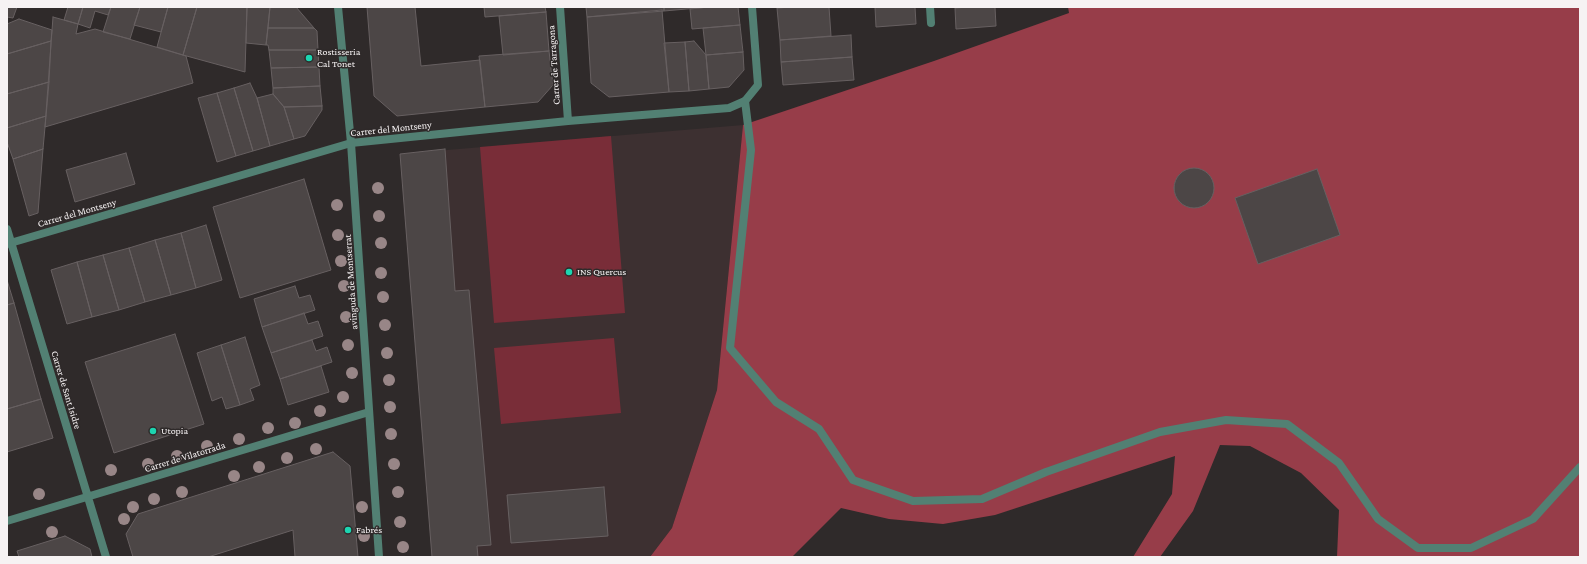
<!DOCTYPE html>
<meta charset="utf-8">
<style>
body{margin:0}
#map{position:relative;width:1587px;height:564px;overflow:hidden;background:#2f2a2a;font-family:"Crimson Pro",serif}
canvas{display:block}
.frame{position:absolute;inset:0;border:8px solid #f6f2f3;pointer-events:none}
</style>
<div id="map">
<canvas width="1587" height="564"></canvas>
<div class="frame"></div>
</div>
<script>
const g = document.querySelector('canvas').getContext('2d');
g.lineJoin = 'round';
function paint(path, color) { g.fillStyle = color; g.fill(path, 'evenodd'); }
const shape = rows => new Path2D(rows.map(r => 'M' + r).join(''));
function strokePath(path, color, width, dash) { g.strokeStyle = color; g.lineWidth = width; g.lineCap = dash ? 'butt' : 'round'; g.setLineDash(dash || []); g.stroke(path); }
function label(font, color, halo, rows, align = 'center') {
  g.font = font + ' "Crimson Pro",serif'; g.lineWidth = 3; g.setLineDash([]); g.textBaseline = 'middle'; g.strokeStyle = halo; g.fillStyle = color; for (const [text, x, y, turn = 0] of rows) {
    g.save(); g.translate(x, y); g.rotate((+turn || 0) * Math.PI / 180); g.textAlign = isNaN(turn) ? turn : align; if (halo) g.strokeText(text, 0, 0); g.fillText(text, 0, 0); g.restore();
  }
}
paint(shape([
 [743,125,717,390,672,528,650,557,432,557,400,154]
]), '#3d3031');
paint(shape([
 [611,136,625,313,494,323,480,147],
 [614,338,621,413,501,424,494,348]
]), '#792d38');
paint(shape([
 [1068,7,1580,7,1580,557,1337,557,1339,510,1301,473,1250,446,1220,445,1193,511,1160,557,1133,557,1172,494,1175,456,995,515,943,524,889,519,841,508,792,557,650,557,672,528,717,390,743,125,934,61,1069,13]
]), '#973d49');
const building = shape([
 [7,7,17,7,13,18,7,17,7,7],
 [68,7,83,7,78,24,64,20,68,7],
 [83,7,111,7,108,15,95,11,90,28,78,24,83,7],
 [111,7,140,7,130,39,103,32,111,7],
 [140,7,168,7,161,32,134,25,140,7],
 [168,7,197,7,183,55,157,47,168,7],
 [197,7,247,7,245,72,183,55,197,7],
 [247,7,270,7,266,45,246,43,247,7],
 [270,7,296,7,314,28,268,28,270,7],
 [367,7,415,7,421,66,480,60,485,107,397,116,374,96,367,7],
 [484,7,545,7,546,12,485,17,484,7],
 [586,7,664,7,664,11,587,17,586,7],
 [664,7,709,7,664,11,664,7],
 [709,7,738,7,740,25,692,29,690,9,709,7],
 [792,7,829,7,831,36,780,40,777,8,792,7],
 [875,7,915,7,916,24,876,27,875,7],
 [969,7,995,7,996,26,956,29,955,8,969,7],
 [662,10,669,92,609,97,591,83,587,17,662,10],
 [546,12,549,51,503,55,499,16,546,12],
 [53,17,78,24,76,34,95,29,186,56,193,83,45,127,53,17],
 [19,19,52,30,51,41,7,54,7,24,19,19],
 [740,25,743,52,706,55,703,28,740,25],
 [268,28,314,28,317,31,318,50,269,50,268,45,266,45,268,28],
 [851,35,852,57,781,62,780,40,851,35],
 [51,41,49,82,7,94,7,54,51,41],
 [694,41,706,55,709,89,689,91,685,42,694,41],
 [685,42,689,91,669,92,664,43,685,42],
 [269,50,318,50,319,67,271,68,269,50],
 [549,51,553,85,538,102,485,107,479,56,549,51],
 [743,52,744,70,729,87,709,89,706,55,743,52],
 [852,57,854,80,783,85,781,62,852,57],
 [319,67,320,86,273,88,271,68,319,67],
 [49,82,46,116,7,128,7,94,49,82],
 [250,83,257,98,270,146,253,151,234,88,250,83],
 [320,86,322,106,284,107,273,94,273,88,320,86],
 [234,88,253,151,236,156,217,93,234,88],
 [217,93,236,156,217,162,198,98,217,93],
 [273,94,284,107,294,139,270,146,257,98,273,94],
 [322,106,322,110,305,136,294,139,284,107,322,106],
 [46,116,43,149,13,159,7,142,7,128,46,116],
 [43,149,38,213,29,216,13,159,43,149],
 [445,149,455,291,469,290,491,545,477,546,478,557,432,557,400,154,445,149],
 [126,153,135,184,75,202,66,170,126,153],
 '1174 188a20 20 0 1 1 40 0a20 20 0 1 1-40 0Z',
 [1317,169,1340,235,1258,264,1235,198,1317,169],
 [304,179,331,270,240,298,213,207,304,179],
 [206,225,222,280,196,288,181,233,206,225],
 [181,233,196,288,171,295,155,240,181,233],
 [155,240,171,295,145,302,129,248,155,240],
 [129,248,145,302,119,310,103,255,129,248],
 [103,255,119,310,92,317,77,262,103,255],
 [77,262,92,317,67,324,51,270,77,262],
 [7,280,14,303,7,305,7,280],
 [295,286,299,298,310,295,315,310,262,327,254,299,295,286],
 [14,303,41,399,7,409,7,305,14,303],
 [304,313,308,324,318,321,323,336,271,353,262,327,304,313],
 [175,334,204,424,114,453,85,362,175,334],
 [245,337,260,385,250,389,254,400,240,405,221,345,245,337],
 [312,340,316,351,327,347,332,362,280,379,271,353,312,340],
 [221,345,240,405,226,409,222,397,212,401,197,353,221,345],
 [321,366,329,392,288,405,280,379,321,366],
 [41,399,53,438,7,452,7,409,41,399],
 [333,452,350,466,358,557,295,557,293,530,208,557,133,557,126,534,138,514,333,452],
 [604,487,608,536,511,543,507,495,604,487],
 [65,536,90,549,92,557,19,557,17,551,65,536]
]);
paint(building, '#4c4646');
strokePath(building, '#676061', 1);
strokePath(shape([
 [745,101,751,150,730,348,776,402,819,429,853,480,913,501,982,499,1046,472,1160,432,1226,420,1287,424,1339,463,1378,519,1418,548,1471,548,1533,519,1580,467]
]), '#528073', 8);
strokePath(shape([
 [560,7,568,121],
 [930,7,931,23],
 [7,229,106,557],
 [7,244,351,143,568,121,729,108,745,101,758,85,752,7],
 [7,521,369,412]
]), '#528073', 8);
strokePath(shape([
 [338,7,351,143,379,557]
]), '#528073', 8);
g.fillStyle = '#988687';
for (const [x, y] of [
 [378,188],
 [337,205],
 [379,216],
 [338,235],
 [381,243],
 [341,261],
 [381,273],
 [344,286],
 [383,297],
 [346,317],
 [385,325],
 [348,345],
 [387,353],
 [352,373],
 [389,380],
 [343,397],
 [390,407],
 [320,411],
 [295,423],
 [268,428],
 [391,434],
 [239,439],
 [207,446],
 [316,449],
 [177,456],
 [287,458],
 [148,464],
 [394,464],
 [259,467],
 [111,470],
 [234,476],
 [182,492],
 [398,492],
 [39,494],
 [154,499],
 [133,507],
 [362,507],
 [124,519],
 [400,522],
 [52,532],
 [364,536],
 [403,547]
]) { g.beginPath(); g.arc(x, y, 6, 0, 2 * Math.PI); g.fill(); }
for (const [x, y, r, color] of [
 [309,58,4,"#1cd5b1"],
 [569,272,4,"#1cd5b1"],
 [153,431,4,"#1cd5b1"],
 [348,530,4,"#1cd5b1"]
]) { const dot = new Path2D(); dot.arc(x, y, r, 0, 2 * Math.PI); g.fillStyle = color; g.fill(dot); strokePath(dot, '#2f2a2a', 1.5); }
label('10px', '#f6f2f3', '#2f2a2a', [
 ["Rostisseria",317,52],
 ["Cal Tonet",317,64],
 ["INS Quercus",577,272],
 ["Utopia",161,431],
 ["Fabrés",356,530]
], 'left');
label('10px', '#f6f2f3', '#2f2a2a', [
 ["Carrer de Tarragona",554,65,-94],
 ["Carrer del Montseny",391,129,-6],
 ["Carrer del Montseny",77,213,-16],
 ["avinguda de Montserrat",351,282,-94],
 ["Carrer de Sant Isidre",66,390,73],
 ["Carrer de Vilatorrada",185,457,-17]
]);
</script>
